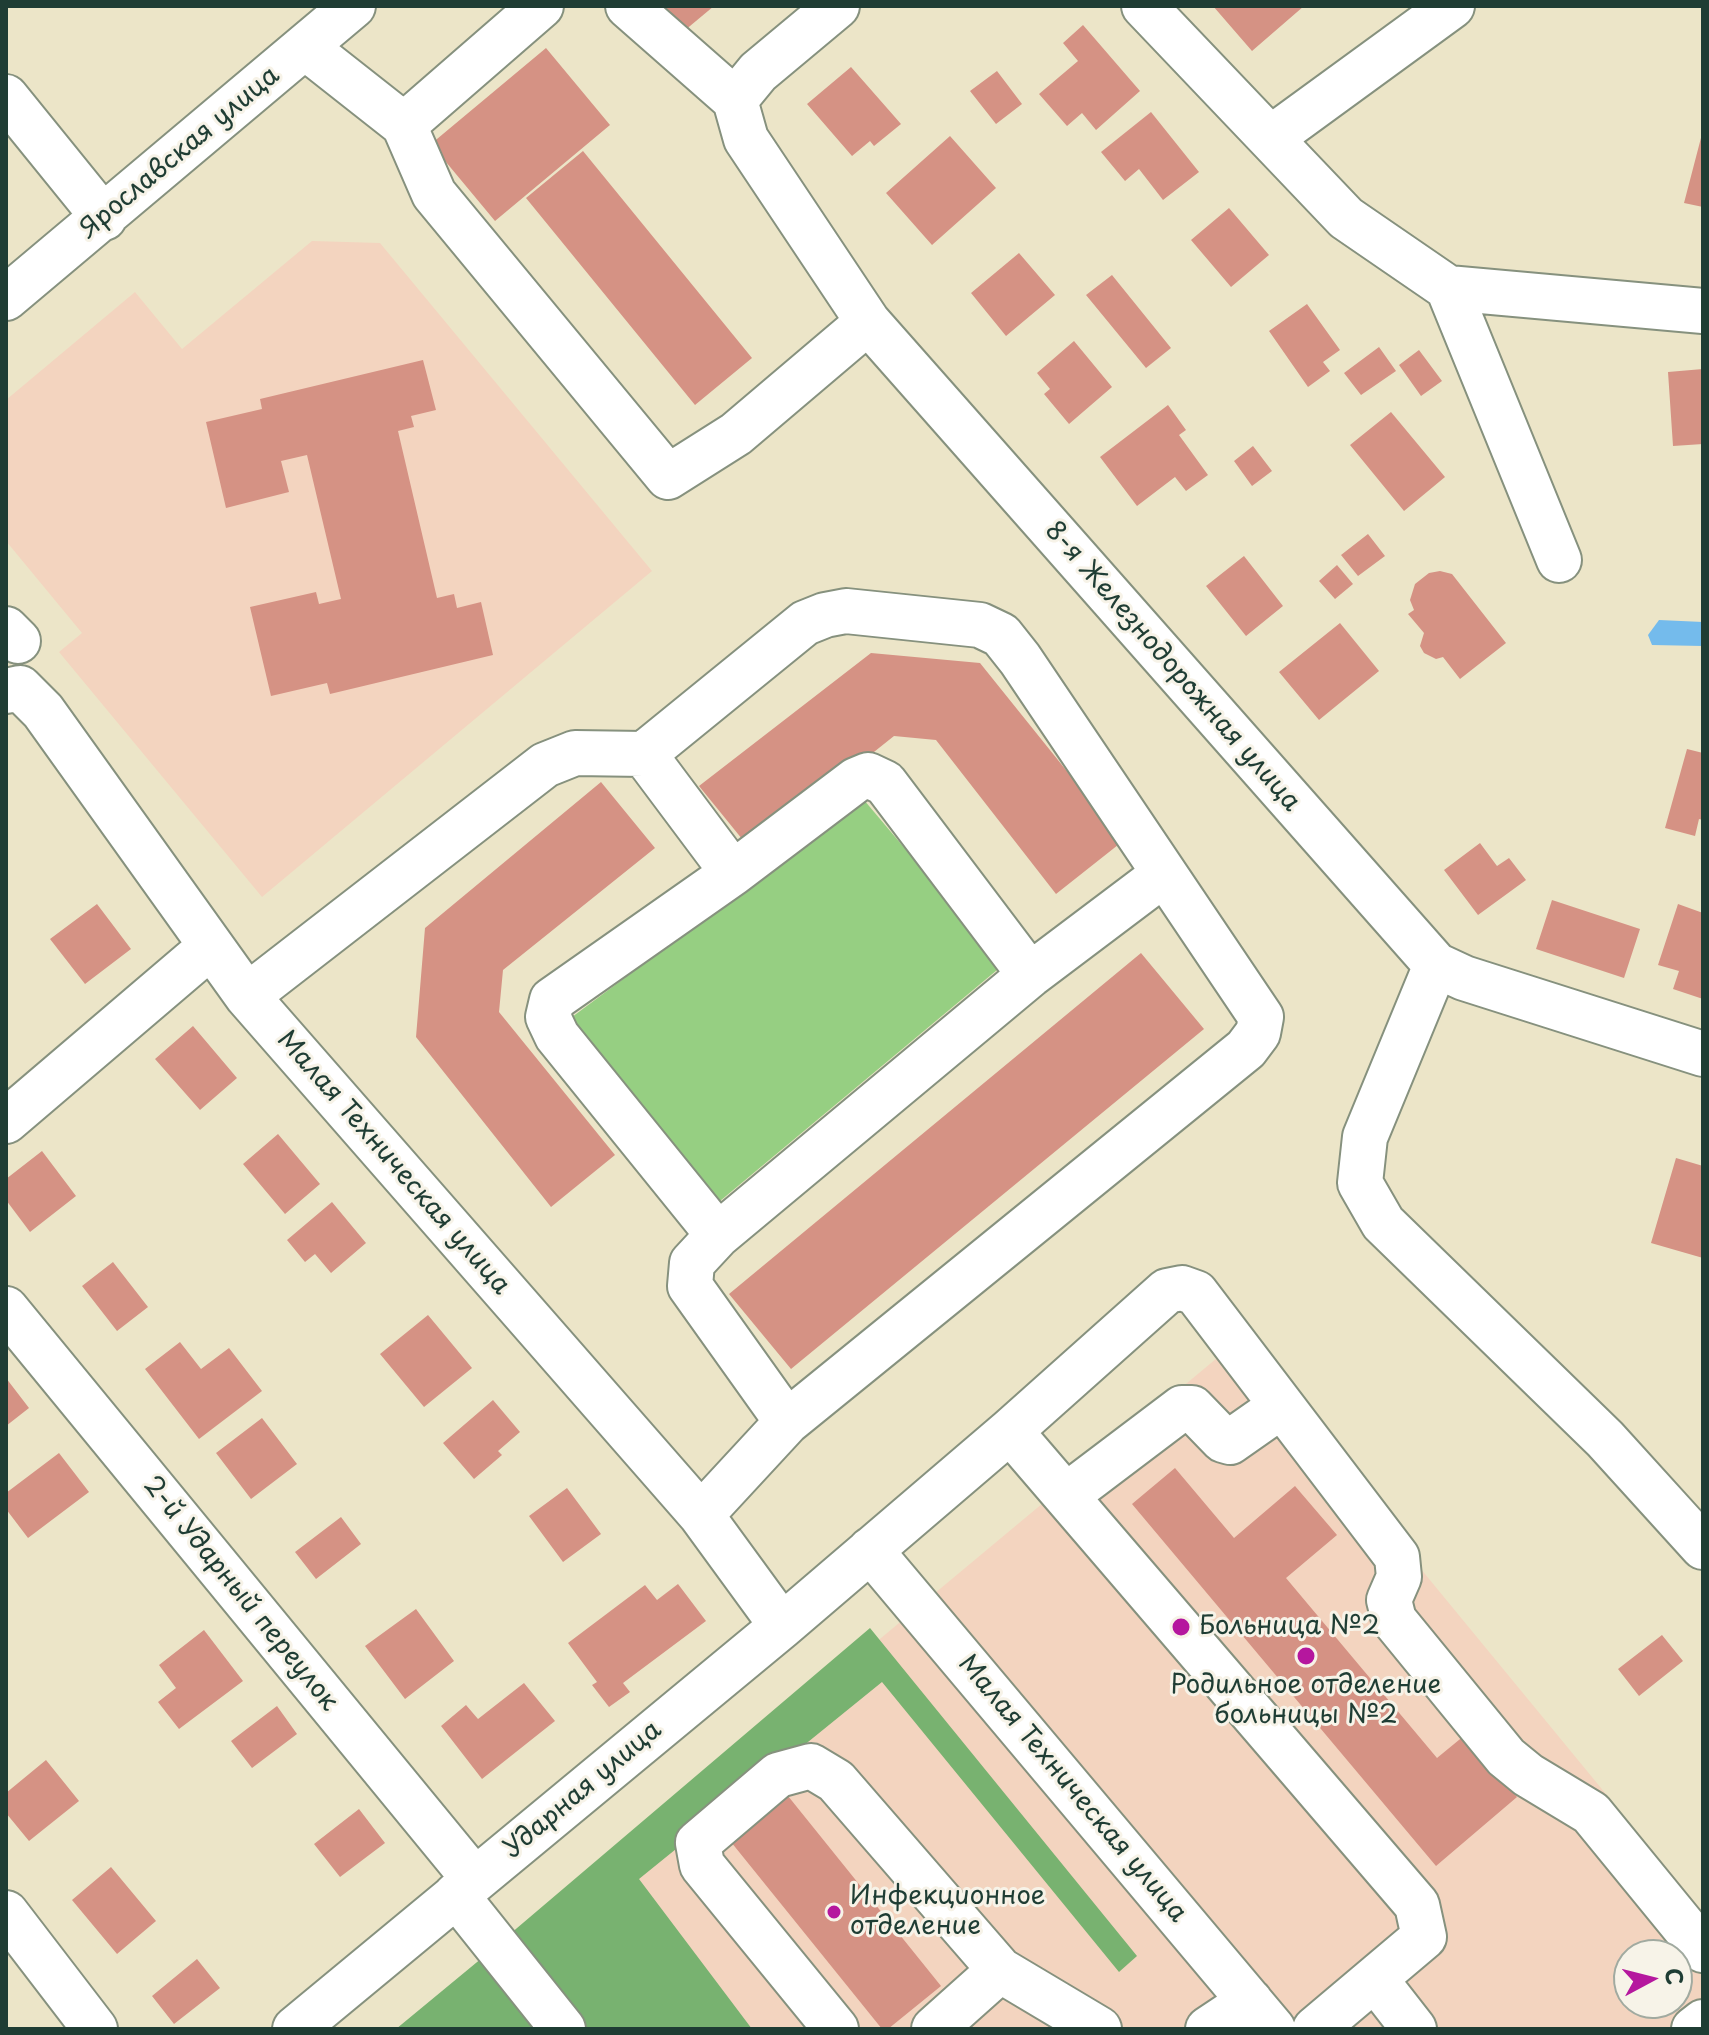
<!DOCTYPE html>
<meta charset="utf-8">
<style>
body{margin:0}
#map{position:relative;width:1709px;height:2035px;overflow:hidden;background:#ece5c8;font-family:"Playpen Sans",sans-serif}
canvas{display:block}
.frame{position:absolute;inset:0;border:8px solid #1f3d34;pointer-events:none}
.north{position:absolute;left:1613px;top:1939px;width:80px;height:80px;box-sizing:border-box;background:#f7f3e8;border:2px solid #a1aaa0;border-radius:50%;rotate:83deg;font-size:22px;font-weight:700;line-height:32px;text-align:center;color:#1f3d34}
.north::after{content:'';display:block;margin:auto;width:28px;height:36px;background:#b5179e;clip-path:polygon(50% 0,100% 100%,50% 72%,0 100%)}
</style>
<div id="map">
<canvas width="1709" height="2035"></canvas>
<div class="frame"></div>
<div class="north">С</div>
</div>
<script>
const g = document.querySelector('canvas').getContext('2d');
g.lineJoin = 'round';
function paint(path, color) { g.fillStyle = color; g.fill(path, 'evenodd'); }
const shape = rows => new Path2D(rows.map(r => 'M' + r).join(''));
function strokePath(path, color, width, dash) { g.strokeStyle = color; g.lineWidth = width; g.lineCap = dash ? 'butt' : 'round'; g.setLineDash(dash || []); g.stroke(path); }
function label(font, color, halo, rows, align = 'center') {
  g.font = font + ' "Playpen Sans",sans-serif'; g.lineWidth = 6; g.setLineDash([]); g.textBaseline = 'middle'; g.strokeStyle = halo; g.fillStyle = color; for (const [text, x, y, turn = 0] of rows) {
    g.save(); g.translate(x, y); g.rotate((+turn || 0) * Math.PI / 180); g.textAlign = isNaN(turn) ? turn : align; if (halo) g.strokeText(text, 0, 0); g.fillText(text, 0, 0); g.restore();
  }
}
paint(shape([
 [312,241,380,243,652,571,262,897,59,652,82,633,6,541,6,400,135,292,182,349],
 [1235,1343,1703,1912,1703,2029,412,2029],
 [1629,1955,1677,1955,1677,2003,1629,2003]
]), '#f3d4bf');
paint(shape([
 [864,800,1003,965,714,1206,568,1020]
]), '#96cf82');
paint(shape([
 [870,1628,1137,1956,1119,1972,882,1682,639,1879,752,2029,585,2029,510,1934],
 [488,1953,548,2029,396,2029]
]), '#78b270');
paint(shape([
 [1659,620,1703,622,1703,646,1652,645,1648,635]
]), '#74bbec');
paint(shape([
 [664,6,714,6,684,31],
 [1213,6,1304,6,1252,51],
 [1083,25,1140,91,1096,130,1082,113,1067,126,1039,94,1078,61,1063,43],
 [546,48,610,125,495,221,431,144],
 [851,67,901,124,874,146,870,141,852,156,807,104],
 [997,71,1022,104,996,124,970,91],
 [1151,112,1199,172,1163,200,1139,169,1125,181,1101,152],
 [1702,134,1703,134,1703,207,1684,203],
 [950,136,996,188,932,245,886,193],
 [583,151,752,358,695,405,526,198],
 [1229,208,1269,255,1231,287,1191,240],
 [1019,253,1055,295,1006,336,971,293],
 [1112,275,1171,348,1146,368,1086,295],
 [1307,304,1340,350,1323,362,1330,371,1308,387,1269,331],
 [1074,341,1112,387,1069,424,1044,394,1050,389,1037,373],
 [1379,347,1396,371,1361,395,1344,373],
 [1419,350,1442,381,1421,396,1399,365],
 [423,360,436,410,411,416,414,427,398,431,437,598,454,594,457,608,481,602,493,655,330,694,327,683,271,696,250,607,316,592,319,604,341,599,307,455,281,461,289,492,226,508,206,422,262,409,260,399],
 [1703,369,1703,444,1673,446,1668,372],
 [1168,405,1186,430,1179,435,1208,475,1186,491,1175,477,1137,506,1100,457],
 [1391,412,1445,477,1404,511,1350,445],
 [1253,446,1272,471,1252,486,1234,461],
 [1368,534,1385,556,1358,576,1341,555],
 [1244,556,1283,606,1246,636,1206,586],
 [1337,565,1353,584,1335,599,1319,581],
 [1440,571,1452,574,1506,643,1460,679,1443,657,1436,659,1424,653,1420,646,1424,633,1408,614,1414,610,1410,600,1415,584,1429,573],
 [1340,623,1379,671,1319,720,1279,672],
 [871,653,980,663,1123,841,1056,894,936,740,894,736,751,850,699,786],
 [1687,749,1703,753,1703,820,1699,819,1695,836,1665,828],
 [601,782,655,848,503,970,499,1012,615,1155,551,1207,416,1037,425,928],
 [1480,843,1497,866,1509,858,1526,880,1478,915,1444,870],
 [1552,900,1640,929,1624,978,1536,949],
 [97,904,131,949,85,984,50,939],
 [1678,904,1703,913,1703,999,1673,989,1679,971,1658,965],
 [1141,953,1204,1029,791,1369,729,1294],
 [193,1026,237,1078,200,1110,155,1059],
 [278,1134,320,1184,285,1214,243,1164],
 [42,1151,76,1196,30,1232,6,1200,6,1179],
 [1676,1158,1703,1166,1703,1258,1651,1243],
 [332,1202,366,1243,331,1273,315,1254,305,1262,287,1240],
 [113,1262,148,1307,117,1331,82,1286],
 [428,1315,472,1368,424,1407,380,1354],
 [180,1342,201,1369,229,1348,262,1391,199,1439,145,1369],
 [6,1378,29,1408,6,1426],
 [493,1400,520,1432,498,1451,502,1455,474,1479,443,1443],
 [262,1418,297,1464,251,1499,216,1453],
 [59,1453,89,1492,28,1538,6,1509,6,1493],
 [1175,1468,1234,1538,1295,1486,1337,1535,1286,1578,1437,1758,1465,1735,1517,1797,1436,1866,1132,1504],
 [567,1488,601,1534,563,1562,529,1516],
 [341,1517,361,1544,316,1579,295,1552],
 [678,1584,706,1621,623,1683,630,1692,609,1707,592,1685,597,1682,568,1643,645,1585,657,1600],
 [416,1609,454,1661,405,1699,365,1646],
 [204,1630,243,1681,179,1729,158,1702,176,1688,159,1665],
 [1662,1635,1683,1661,1639,1696,1618,1669],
 [524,1683,555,1721,482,1779,441,1726,466,1705,478,1719],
 [277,1706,297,1734,252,1768,231,1741],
 [46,1760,79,1801,29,1841,6,1813,6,1793],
 [784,1791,941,1986,888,2029,882,2029,727,1837],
 [359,1809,385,1843,340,1877,314,1844],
 [111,1867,156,1921,117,1954,72,1900],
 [197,1959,220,1988,174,2024,152,1996]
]), '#d59284');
const minor = shape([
 [541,6,404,125,434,194,668,477,736,434,868,322],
 [628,6,735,100],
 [837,6,758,72,735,100,746,139,868,322,1436,965,1464,978,1703,1054],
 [1144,6,1346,218,1448,288,1703,311],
 [305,47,404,125],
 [6,97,104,218],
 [1271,138,1452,6],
 [1448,288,1559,560],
 [6,298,353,6],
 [6,629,18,641],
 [6,691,20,688,43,711,247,996,701,1515,782,1626],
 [1436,965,1365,1137,1360,1183,1383,1223,1605,1439,1703,1547],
 [247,996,545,765,575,753,644,754],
 [6,1121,210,947],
 [718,1235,557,1036,548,1017,552,1000,733,873,856,780,868,775,885,783,1030,975],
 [6,1309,475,1880],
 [787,1422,690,1286,692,1263,718,1235,1030,975,1164,874],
 [1010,1431,1417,1905,1424,1937,1315,2029],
 [1067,1495,1182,1408,1192,1408,1223,1440,1230,1442,1280,1407],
 [701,1515,787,1422,1246,1049,1258,1033,1261,1017,1020,659,1001,635,980,625,846,611,825,615,805,623,644,754,733,873],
 [870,1550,1273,2029],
 [456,1895,563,2029],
 [6,1913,95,2029],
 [1375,1979,1414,2029],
 [295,2029,782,1626,1010,1431,1167,1291,1182,1288,1196,1293,1397,1557,1399,1577,1389,1600,1394,1620,1506,1757,1528,1775,1591,1813,1703,1950],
 [836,2029,702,1865,698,1843,778,1775,811,1766,836,1781,1000,1970,1099,2029],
 [934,2029,1000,1970],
 [1208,2029,1250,2001],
 [1694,2029,1703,2022]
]);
strokePath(minor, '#86917e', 48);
strokePath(minor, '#fff', 44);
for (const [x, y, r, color] of [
 [1181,1627,10,"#b5179e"],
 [1306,1656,10,"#b5179e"],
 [834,1912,8,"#b5179e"]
]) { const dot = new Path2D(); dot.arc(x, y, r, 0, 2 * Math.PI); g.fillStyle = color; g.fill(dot); strokePath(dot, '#f7f3e8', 3); }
label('26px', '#1f3d34', '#f7f3e8', [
 ["Ярославская улица",180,153,-40],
 ["8-я Железнодорожная улица",1172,667,49],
 ["Малая Техническая улица",393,1163,49],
 ["2-й Ударный переулок",240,1594,51],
 ["Малая Техническая улица",1072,1789,50],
 ["Ударная улица",583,1790,-40]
]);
label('26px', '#1f3d34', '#f7f3e8', [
 ["Больница №2",1199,1627],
 ["Родильное отделение",1306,1686,"center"],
 ["больницы №2",1306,1716,"center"],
 ["Инфекционное",850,1897],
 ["отделение",850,1927]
], 'left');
</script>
